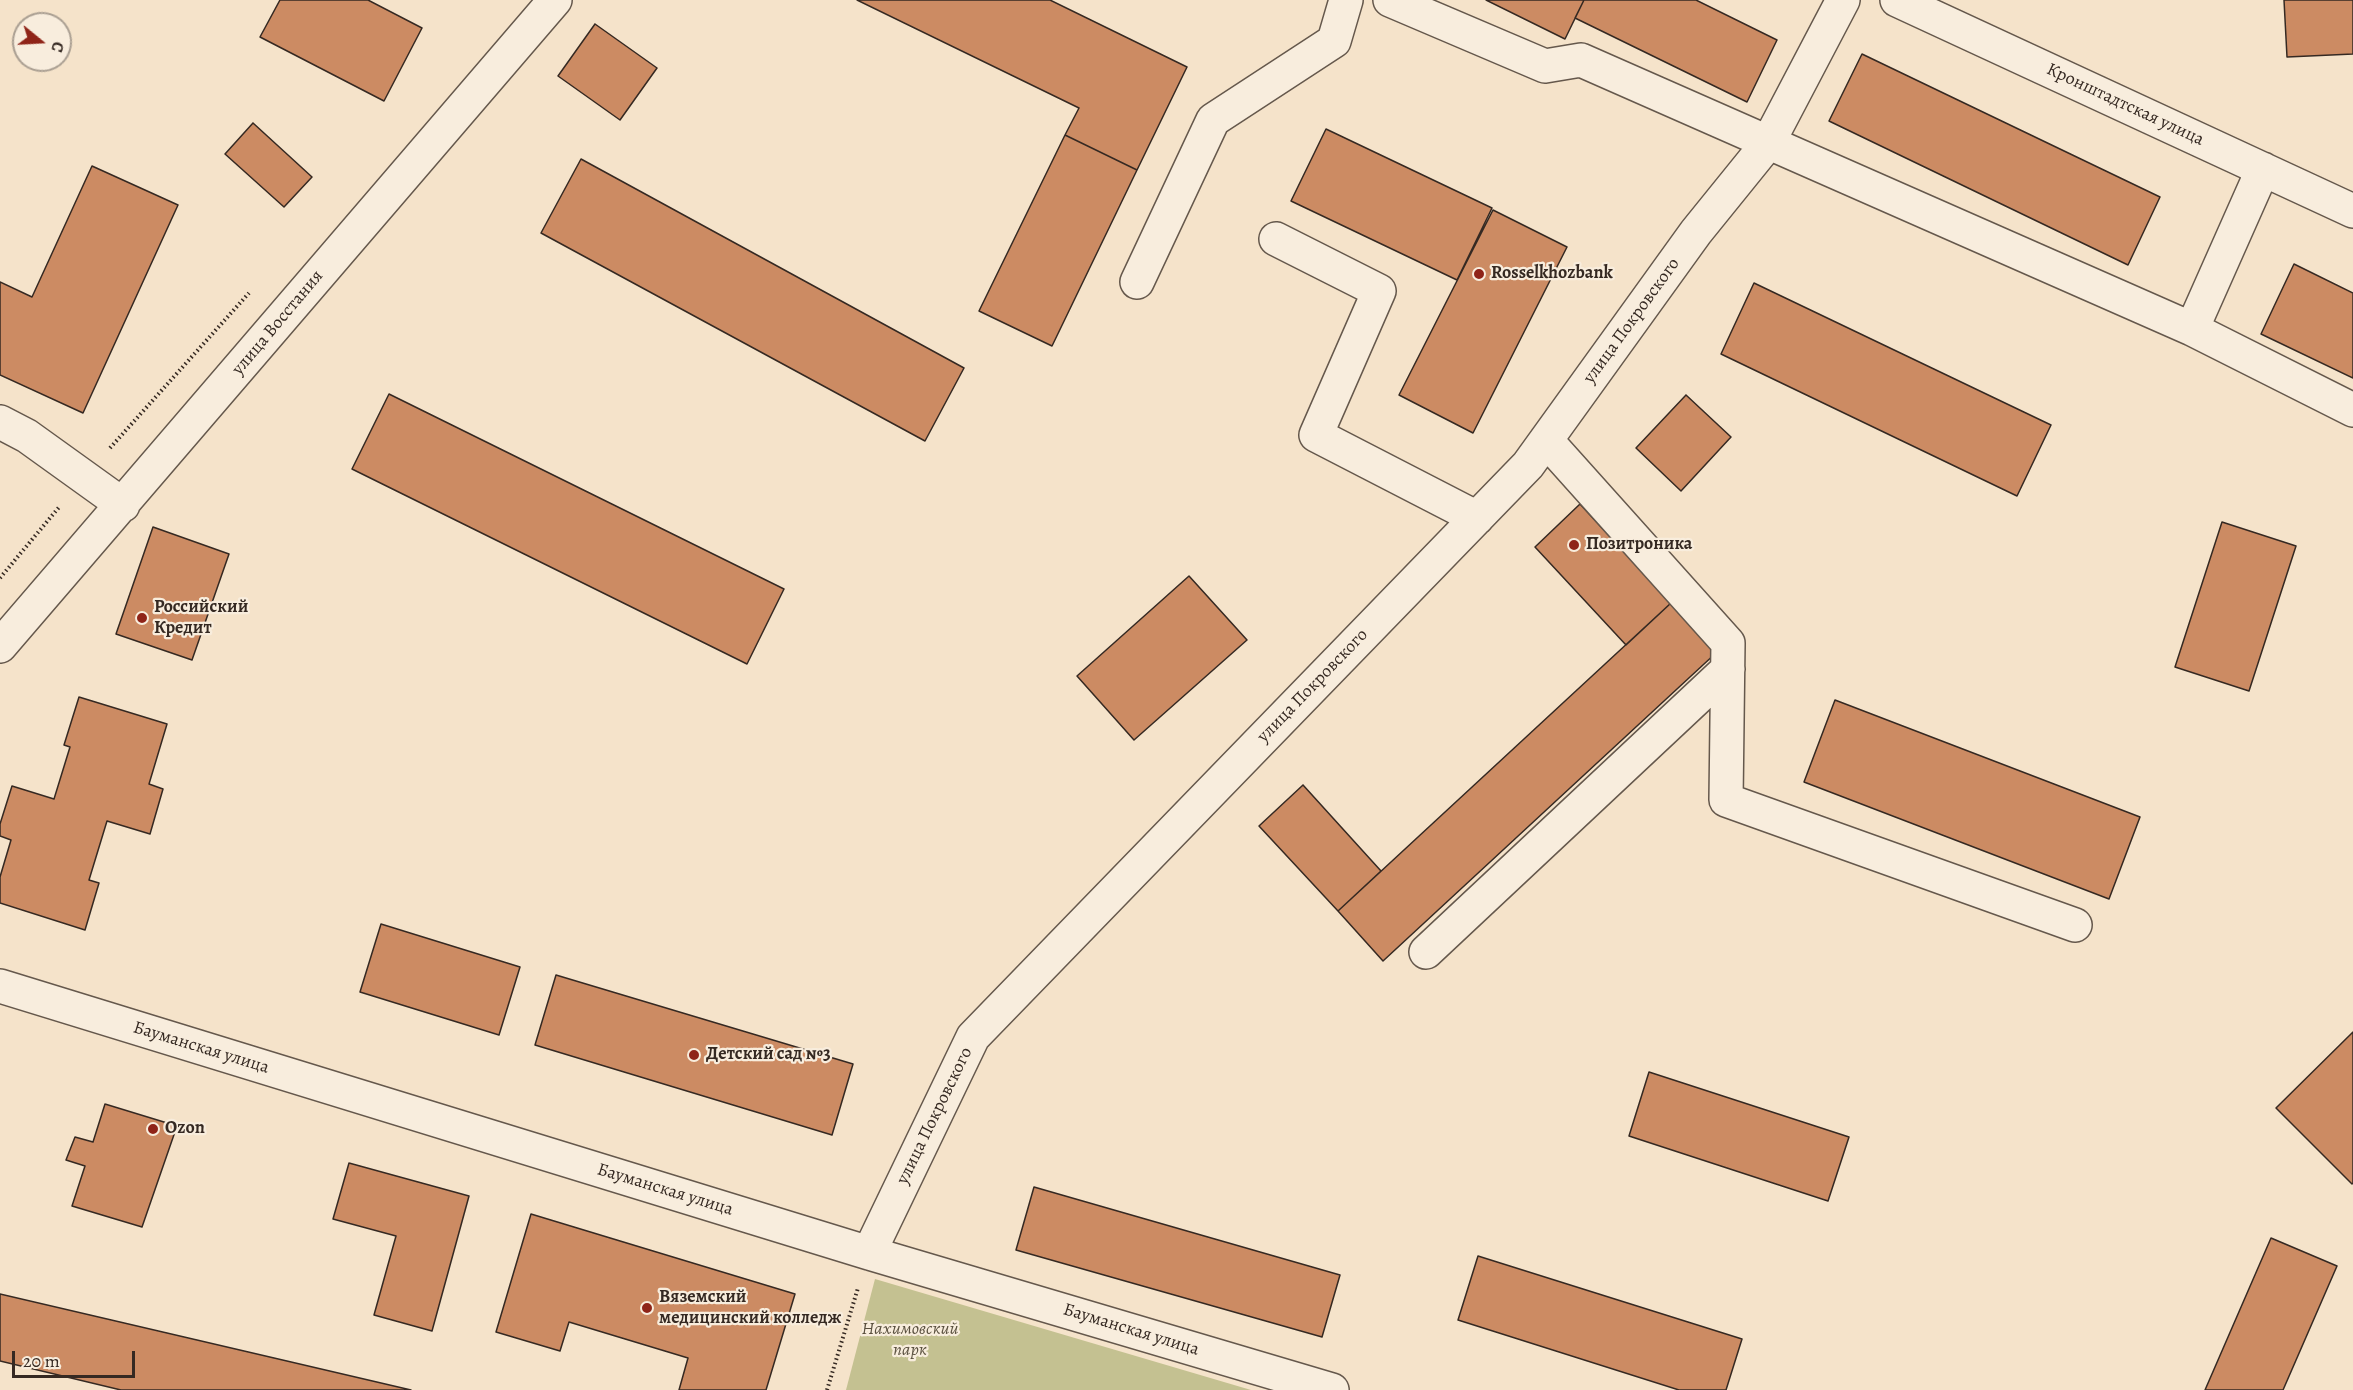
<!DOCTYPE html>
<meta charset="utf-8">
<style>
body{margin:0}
#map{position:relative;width:2353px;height:1390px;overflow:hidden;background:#f5e3ca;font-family:Alegreya,serif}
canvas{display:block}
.north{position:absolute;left:12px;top:12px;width:60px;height:60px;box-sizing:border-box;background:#f8eddd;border:2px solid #aa9f92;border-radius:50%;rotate:108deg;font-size:16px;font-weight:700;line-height:24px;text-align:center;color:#352922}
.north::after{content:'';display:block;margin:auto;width:21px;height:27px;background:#8f2418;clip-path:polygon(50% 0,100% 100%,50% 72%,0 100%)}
.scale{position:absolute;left:12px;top:1351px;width:123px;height:27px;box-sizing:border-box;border:3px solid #352922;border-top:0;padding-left:8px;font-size:18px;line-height:21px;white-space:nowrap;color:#352922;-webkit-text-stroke:4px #f8eddd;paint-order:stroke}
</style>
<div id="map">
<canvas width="2353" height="1390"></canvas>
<div class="north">С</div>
<div class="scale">20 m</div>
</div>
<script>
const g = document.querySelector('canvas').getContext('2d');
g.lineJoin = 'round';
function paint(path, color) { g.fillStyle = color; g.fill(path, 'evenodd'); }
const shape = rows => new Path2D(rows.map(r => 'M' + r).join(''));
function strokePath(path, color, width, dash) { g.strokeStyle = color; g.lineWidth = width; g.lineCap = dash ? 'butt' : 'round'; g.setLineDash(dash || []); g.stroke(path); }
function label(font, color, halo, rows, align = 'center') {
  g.font = font + ' Alegreya,serif'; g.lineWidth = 4.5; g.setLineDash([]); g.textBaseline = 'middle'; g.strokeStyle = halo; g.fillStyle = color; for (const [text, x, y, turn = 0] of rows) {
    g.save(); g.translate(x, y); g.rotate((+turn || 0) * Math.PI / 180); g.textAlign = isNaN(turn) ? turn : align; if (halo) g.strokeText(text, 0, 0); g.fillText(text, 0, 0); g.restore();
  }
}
paint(shape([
 [875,1279,1251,1390,846,1390]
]), '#c4c191');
const building = shape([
 [280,0,368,0,422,28,384,101,260,37,280,0],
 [857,0,1050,0,1187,67,1137,170,1065,135,1079,108,857,0],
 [1486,0,1584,0,1565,39,1486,0],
 [1584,0,1696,0,1777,40,1747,102,1575,18,1584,0],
 [2284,0,2353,0,2353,54,2287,57,2284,0],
 [595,24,657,68,620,120,558,76,595,24],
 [1862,54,2160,197,2128,265,1829,121,1862,54],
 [253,123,312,177,284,207,225,154,253,123],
 [1326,129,1492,208,1457,280,1291,201,1326,129],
 [1065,135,1137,170,1052,346,979,311,1065,135],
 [581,159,964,368,925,441,541,233,581,159],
 [92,166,178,205,83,413,0,375,0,282,32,297,92,166],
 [1493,210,1567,247,1473,433,1399,395,1493,210],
 [2294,264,2353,293,2353,378,2261,334,2294,264],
 [1754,283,2051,425,2017,496,1721,354,1754,283],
 [389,394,784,589,747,664,352,469,389,394],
 [1686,395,1731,437,1681,491,1636,448,1686,395],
 [1580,504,1671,603,1626,645,1535,547,1580,504],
 [2222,522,2296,546,2249,691,2175,667,2222,522],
 [153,527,229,554,192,660,116,634,153,527],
 [1189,576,1247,640,1134,740,1077,676,1189,576],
 [1671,603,1717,652,1383,961,1338,911,1671,603],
 [79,697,167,724,149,784,163,789,150,834,107,821,89,880,99,883,85,930,0,903,0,877,11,840,0,836,0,824,12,786,54,799,70,747,64,745,79,697],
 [1835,700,2140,817,2109,899,1804,782,1835,700],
 [1303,785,1381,871,1338,911,1259,826,1303,785],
 [381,924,520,967,499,1035,360,992,381,924],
 [556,975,853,1064,832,1135,535,1045,556,975],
 [2353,1032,2353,1183,2352,1184,2276,1108,2353,1032],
 [1649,1072,1849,1137,1828,1201,1629,1136,1649,1072],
 [105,1104,177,1126,142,1227,72,1206,85,1166,66,1160,75,1137,93,1142,105,1104],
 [349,1163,469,1196,432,1331,374,1315,396,1236,333,1219,349,1163],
 [1034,1187,1340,1275,1322,1337,1016,1250,1034,1187],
 [531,1214,795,1294,766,1390,679,1390,688,1358,569,1322,560,1351,496,1332,531,1214],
 [2271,1238,2337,1266,2283,1390,2205,1390,2271,1238],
 [1478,1256,1742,1339,1726,1390,1679,1390,1458,1320,1478,1256],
 [0,1294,411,1390,121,1390,0,1361,0,1294]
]);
paint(building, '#cc8b63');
strokePath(building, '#352922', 1.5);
const minor = shape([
 [1390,0,1545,66,1581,60,2192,329,2353,410],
 [1897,0,2353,211],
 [1276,239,1379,291,1316,435,1477,518],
 [1137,282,1213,120,1334,41,1346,0],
 [2192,329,2263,169],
 [0,422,27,436,123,505],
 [1546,440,1728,643,1726,800,2075,925],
 [0,646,555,0],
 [1426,952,1728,669],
 [0,986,869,1253,1332,1390],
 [869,1253,973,1037,1528,465,1696,232,1768,143,1843,0]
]);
strokePath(minor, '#65584c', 36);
strokePath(shape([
 [110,448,249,293],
 [0,578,60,506],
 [827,1390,858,1288]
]), '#352922', 4, [1.5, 3]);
strokePath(minor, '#f8eddd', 33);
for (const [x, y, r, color] of [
 [1479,274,6,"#8f2418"],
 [1574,545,6,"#8f2418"],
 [142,618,6,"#8f2418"],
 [694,1055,6,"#8f2418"],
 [153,1129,6,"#8f2418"],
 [647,1308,6,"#8f2418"]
]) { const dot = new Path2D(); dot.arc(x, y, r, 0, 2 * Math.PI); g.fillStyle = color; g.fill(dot); strokePath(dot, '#f8eddd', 2); }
label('18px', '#352922', '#f8eddd', [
 ["Кронштадтская улица",2125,105,25],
 ["улица Покровского",1632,321,-54],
 ["улица Восстания",278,323,-50],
 ["улица Покровского",1313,686,-46],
 ["Бауманская улица",201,1048,17],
 ["улица Покровского",935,1116,-64],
 ["Бауманская улица",665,1190,17],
 ["Бауманская улица",1131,1330,17]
]);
label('bold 18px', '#352922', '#f8eddd', [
 ["Rosselkhozbank",1491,274],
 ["Позитроника",1586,545],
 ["Российский",154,608],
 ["Кредит",154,629],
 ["Детский сад №3",706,1055],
 ["Ozon",165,1129],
 ["Вяземский",659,1298],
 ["медицинский колледж",659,1319]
], 'left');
label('italic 18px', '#594f3e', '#f8eddd', [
 ["Нахимовский",910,1330],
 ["парк",910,1351]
]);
</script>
